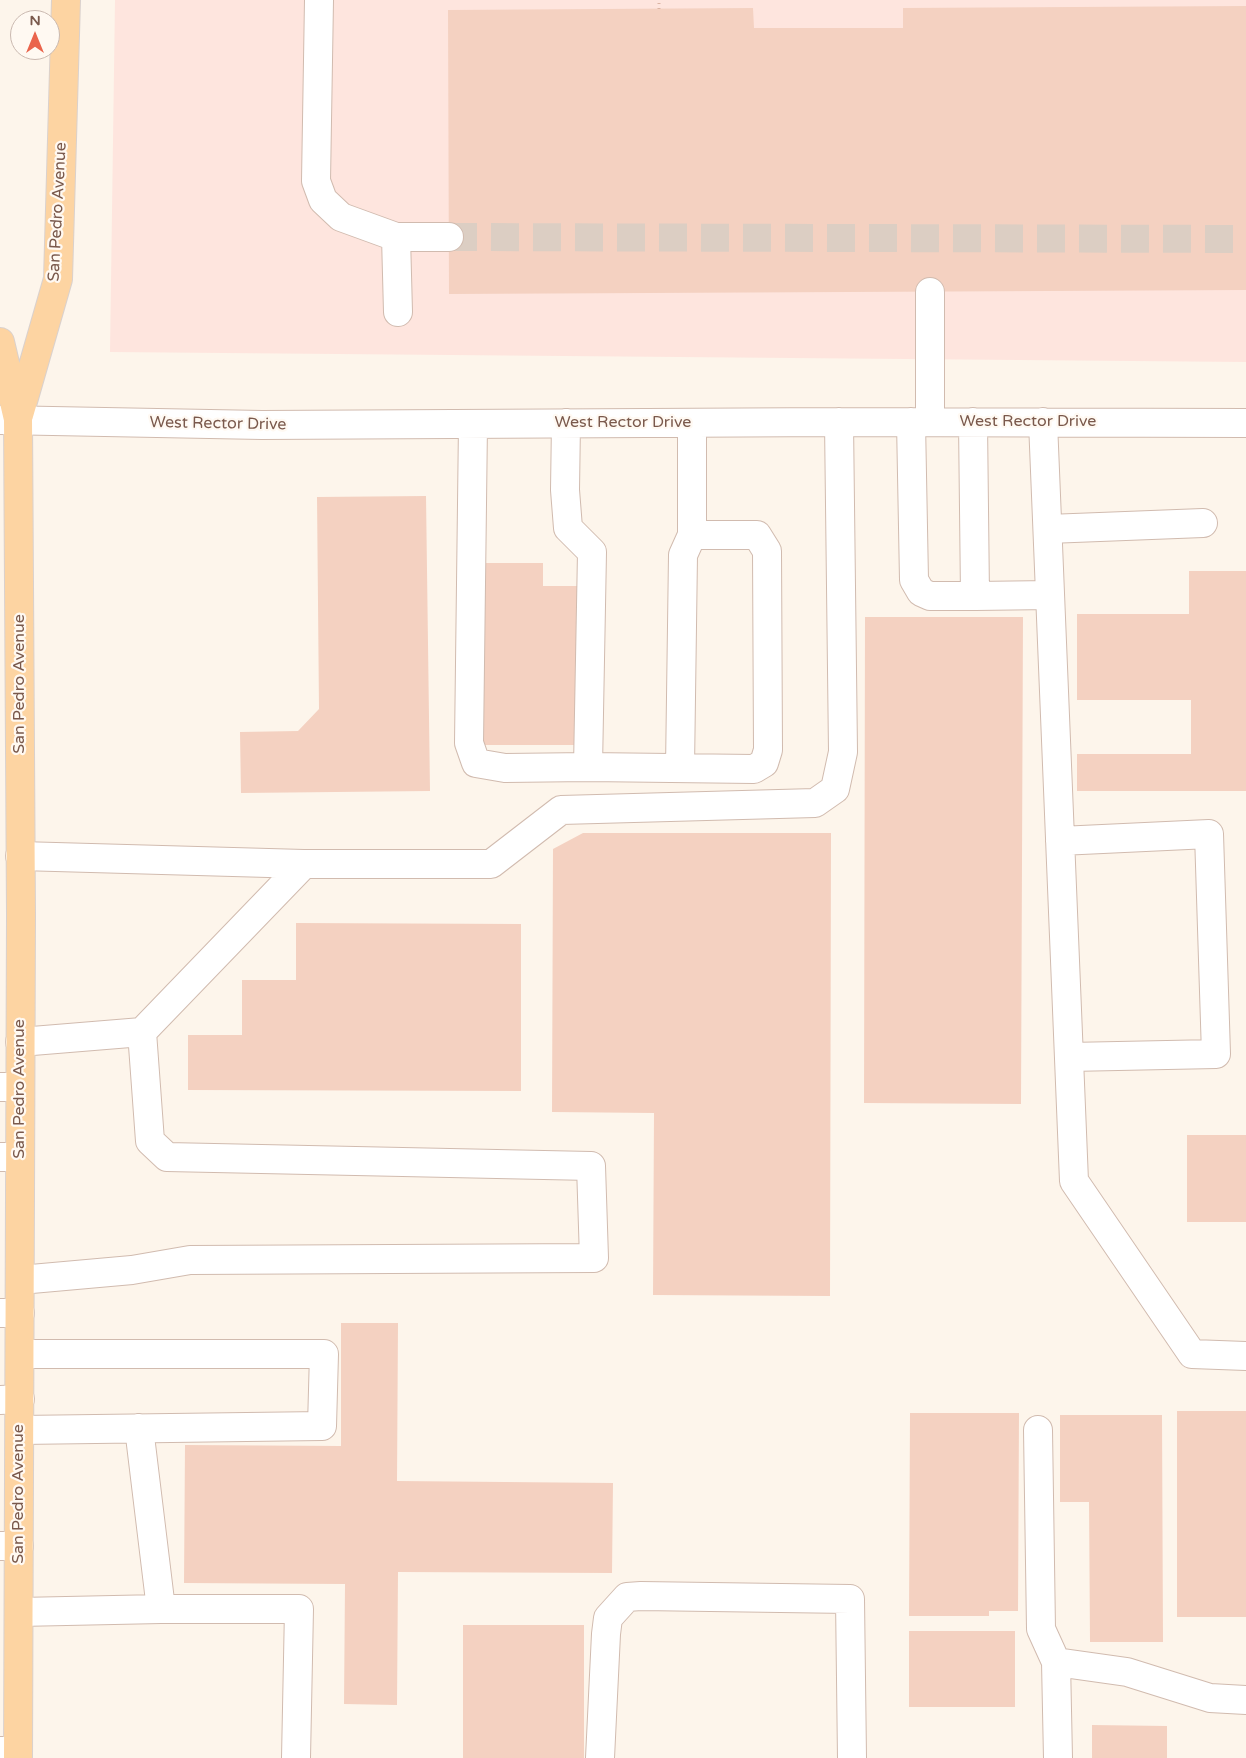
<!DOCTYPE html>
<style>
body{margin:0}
#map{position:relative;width:1246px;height:1758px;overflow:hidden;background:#fdf5eb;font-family:"Varela Round",sans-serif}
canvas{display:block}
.north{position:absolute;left:10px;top:10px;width:50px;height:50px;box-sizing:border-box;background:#fff9f2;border:1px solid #cab9b0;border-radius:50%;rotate:0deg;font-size:14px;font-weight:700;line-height:20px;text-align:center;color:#7a594c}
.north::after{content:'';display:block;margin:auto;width:18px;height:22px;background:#ea644c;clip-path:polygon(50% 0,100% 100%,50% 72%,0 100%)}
</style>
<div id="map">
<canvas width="1246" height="1758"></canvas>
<div class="north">N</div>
</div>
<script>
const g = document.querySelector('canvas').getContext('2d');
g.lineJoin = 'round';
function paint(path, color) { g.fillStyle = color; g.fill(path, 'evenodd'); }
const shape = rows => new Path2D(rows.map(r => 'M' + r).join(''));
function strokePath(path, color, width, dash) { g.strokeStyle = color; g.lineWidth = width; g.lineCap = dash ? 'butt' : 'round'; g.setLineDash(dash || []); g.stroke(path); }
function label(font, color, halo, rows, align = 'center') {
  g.font = font + ' "Varela Round",sans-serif'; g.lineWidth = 4.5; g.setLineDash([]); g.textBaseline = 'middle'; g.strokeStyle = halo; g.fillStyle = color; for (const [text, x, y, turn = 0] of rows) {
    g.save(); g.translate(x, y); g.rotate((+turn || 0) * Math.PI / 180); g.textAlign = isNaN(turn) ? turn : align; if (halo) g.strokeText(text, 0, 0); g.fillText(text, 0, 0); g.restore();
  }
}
paint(shape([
 [115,0,1246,0,1246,362,110,352]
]), '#fee5de');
paint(shape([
 [1246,6,1246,290,449,294,448,10,753,8,754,28,903,28,903,8],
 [426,496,430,791,241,793,240,732,298,731,319,709,317,497],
 [483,563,543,563,543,586,580,586,580,745,483,745],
 [1189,571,1246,571,1246,791,1077,791,1077,754,1191,754,1191,700,1077,700,1077,614,1189,614],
 [865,617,1023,617,1021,1104,864,1103],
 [583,833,831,833,830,1296,653,1295,654,1113,552,1112,553,849],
 [296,923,521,924,521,1091,188,1090,188,1035,242,1035,242,980,296,980],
 [1187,1135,1246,1135,1246,1222,1187,1222],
 [341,1323,398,1323,397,1481,613,1483,612,1573,398,1572,397,1705,344,1704,345,1584,184,1583,185,1445,341,1446],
 [1177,1411,1246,1411,1246,1617,1177,1617],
 [910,1413,1019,1413,1018,1611,989,1611,989,1616,909,1616],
 [1060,1415,1162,1415,1163,1642,1090,1642,1089,1502,1060,1502],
 [463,1625,584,1625,584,1758,463,1758],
 [909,1631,1015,1631,1015,1707,909,1707],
 [1092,1725,1167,1726,1167,1758,1092,1758]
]), '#f4d1c1');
strokePath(shape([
 [449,237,1246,239]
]), '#dccec3', 28, [28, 14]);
const minor = shape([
 [319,0,316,181,323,200,341,217,396,237,449,237],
 [396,237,398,312],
 [930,292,930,422],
 [0,420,262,425,839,422,1246,423],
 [911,422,914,580,921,592,930,596,975,596,973,422],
 [1043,422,1074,1181,1192,1354,1246,1356],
 [473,424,469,743,476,763,505,768,588,767,592,552,568,528,565,490,566,423],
 [1048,529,1203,523],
 [975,596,1050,595],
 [588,767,754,769,764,763,768,750,767,551,757,535,692,535,692,423],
 [680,768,683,555,692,535],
 [1060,841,1209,834,1216,1054,1069,1057],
 [20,856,304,864],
 [142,1032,304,864,491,864,561,810,815,803,835,789,843,752,839,422],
 [0,1087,20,1087],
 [0,1157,20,1157],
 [20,1280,132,1270,190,1260,594,1258,591,1166,167,1157,150,1141,142,1032,20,1042],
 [0,1313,20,1313],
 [20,1354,324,1354,322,1426,20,1430],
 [0,1400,20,1399],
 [1038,1430,1041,1629,1056,1662,1058,1758],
 [0,1546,19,1546],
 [161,1609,299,1609,296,1758],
 [19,1612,161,1609,139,1428],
 [1056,1662,1127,1672,1210,1698,1246,1700],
 [0,1751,18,1751],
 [600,1758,606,1634,608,1618,627,1597,641,1596,850,1599,852,1758]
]);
const major = shape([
 [0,342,18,419,21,915,18,1758],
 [19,415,58,279,66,0]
]);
strokePath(minor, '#d1bbaf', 30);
strokePath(major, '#dad1cd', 30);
strokePath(shape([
 [659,9,659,0]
]), '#dab4a3', 3, [1, 4]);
strokePath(minor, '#fff', 28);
strokePath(major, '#fdd4a2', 28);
label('16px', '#7a594c', '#fff9f2', [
 ["San Pedro Avenue",58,212,-87],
 ["West Rector Drive",1028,422],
 ["West Rector Drive",623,423],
 ["West Rector Drive",218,424,1],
 ["San Pedro Avenue",20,684,-90],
 ["San Pedro Avenue",20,1089,-90],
 ["San Pedro Avenue",19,1494,-90]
]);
</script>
